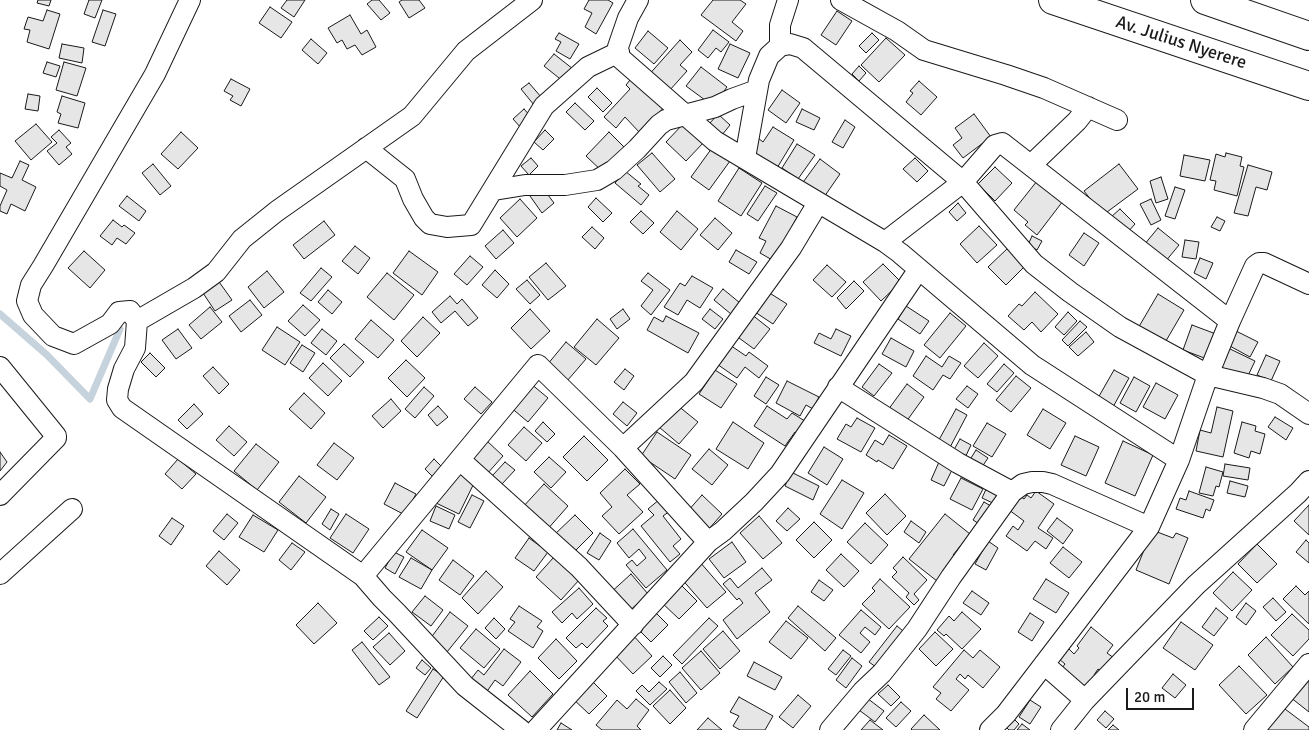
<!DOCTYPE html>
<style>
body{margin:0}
#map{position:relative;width:1309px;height:730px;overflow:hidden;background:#fff;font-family:Signika,sans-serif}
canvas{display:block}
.scale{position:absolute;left:1126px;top:688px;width:68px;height:22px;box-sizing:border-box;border:2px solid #1a1a1a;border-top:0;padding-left:6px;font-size:15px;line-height:18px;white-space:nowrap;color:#1a1a1a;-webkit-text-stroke:4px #fff;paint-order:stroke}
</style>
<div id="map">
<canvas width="1309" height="730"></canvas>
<div class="scale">20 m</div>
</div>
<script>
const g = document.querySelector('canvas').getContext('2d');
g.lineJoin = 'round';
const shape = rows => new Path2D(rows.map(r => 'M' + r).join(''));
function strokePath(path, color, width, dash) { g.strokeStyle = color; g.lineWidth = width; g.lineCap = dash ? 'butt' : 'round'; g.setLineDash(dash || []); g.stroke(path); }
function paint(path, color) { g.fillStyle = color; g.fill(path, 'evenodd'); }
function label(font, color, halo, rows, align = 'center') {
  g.font = font + ' Signika,sans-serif'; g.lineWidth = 4; g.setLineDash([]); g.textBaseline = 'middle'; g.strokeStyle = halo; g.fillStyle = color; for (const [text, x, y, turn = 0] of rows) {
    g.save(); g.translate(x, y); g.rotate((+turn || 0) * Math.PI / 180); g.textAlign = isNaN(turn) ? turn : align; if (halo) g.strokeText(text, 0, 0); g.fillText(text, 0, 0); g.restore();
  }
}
strokePath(shape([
 [0,314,47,355,90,399,120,329]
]), '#c6d2dc', 7);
const building = shape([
 [38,0,51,0,49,6,37,3,38,0],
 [89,0,102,0,95,18,84,14,89,0],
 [287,0,305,0,294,17,281,8,287,0],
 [372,0,379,0,390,13,381,20,367,4,372,0],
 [402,0,419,0,425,8,409,18,399,2,402,0],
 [589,0,608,0,613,3,596,34,585,27,592,13,584,9,589,0],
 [713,0,740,0,746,4,732,22,743,31,736,41,701,15,713,0],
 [270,7,292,22,281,38,259,23,270,7],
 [47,10,60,14,49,49,27,42,30,30,24,29,28,17,43,21,47,10],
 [103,10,116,14,105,46,92,42,103,10],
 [837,11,852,21,836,45,821,35,837,11],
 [350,15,361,34,367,30,376,47,362,55,355,45,347,49,342,40,337,43,328,28,350,15],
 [713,30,729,42,721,52,716,48,708,58,698,50,713,30],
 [648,31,668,48,654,64,635,48,648,31],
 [559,33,579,44,570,59,556,51,561,42,555,39,559,33],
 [872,33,879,40,866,53,859,46,872,33],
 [886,38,905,55,879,82,861,65,886,38],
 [311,39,327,53,318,64,302,50,311,39],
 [680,40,692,52,680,65,687,71,669,91,646,78,680,40],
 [62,44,84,48,82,63,59,58,62,44],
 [730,44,750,53,738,78,718,69,730,44],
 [554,54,573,69,564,82,544,66,554,54],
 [47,62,60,66,56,77,43,73,47,62],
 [64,62,86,68,77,96,56,90,64,62],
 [859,66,866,73,859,81,852,74,859,66],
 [701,67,727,87,713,106,686,86,701,67],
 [634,75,667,104,640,133,625,117,616,128,604,117,630,89,626,85,634,75],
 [231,79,250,89,241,106,230,100,233,96,224,91,231,79],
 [919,81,937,97,921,115,906,102,913,93,910,91,919,81],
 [529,83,542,98,534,105,521,89,529,83],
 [597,88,612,103,603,112,588,97,597,88],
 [782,90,800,103,786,123,768,110,782,90],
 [28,94,40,96,38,111,25,109,28,94],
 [62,96,85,103,78,128,58,123,61,114,57,112,62,96],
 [575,103,594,121,585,130,566,112,575,103],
 [524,109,533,119,522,129,513,119,524,109],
 [802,109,820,118,814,130,796,122,802,109],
 [718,114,730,125,722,135,710,123,718,114],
 [974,114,991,137,963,158,953,145,962,138,955,128,974,114],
 [845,120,855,127,843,148,832,142,845,120],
 [684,123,704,142,686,161,666,142,684,123],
 [36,124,52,142,31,160,15,141,36,124],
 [773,127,794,140,777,168,750,151,758,138,763,142,773,127],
 [59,130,71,143,66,147,72,154,59,165,47,151,57,143,51,137,59,130],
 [545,130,554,139,543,150,534,142,545,130],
 [181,132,198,148,178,169,161,154,181,132],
 [609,132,627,150,604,173,586,156,609,132],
 [797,144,815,155,798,179,782,168,797,144],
 [712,148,730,161,709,190,691,177,712,148],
 [652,153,675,179,660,192,637,165,652,153],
 [1226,153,1242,157,1240,166,1244,167,1237,196,1214,190,1216,181,1210,180,1216,154,1225,157,1226,153],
 [1184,155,1210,160,1205,181,1180,176,1184,155],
 [531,158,538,166,529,175,521,166,531,158],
 [915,158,928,171,917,182,903,169,915,158],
 [820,159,840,174,822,200,801,185,820,159],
 [20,161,29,165,22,180,36,187,25,211,11,204,7,214,0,211,0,206,7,190,0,186,0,173,12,178,20,161],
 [153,164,171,186,160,195,142,173,153,164],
 [1119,164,1138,189,1103,215,1084,191,1119,164],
 [1248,165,1272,172,1267,190,1256,187,1248,216,1234,213,1248,165],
 [995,167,1012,183,995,201,978,184,995,167],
 [739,168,762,183,741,216,718,201,739,168],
 [625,171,641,184,638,186,649,195,641,205,615,183,625,171],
 [1161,177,1168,199,1156,203,1150,181,1161,177],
 [1037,181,1063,201,1037,235,1025,225,1028,222,1014,210,1037,181],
 [765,186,777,193,758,221,747,214,765,186],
 [542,187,554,203,542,213,530,196,542,187],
 [1175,187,1185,190,1175,219,1165,216,1175,187],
 [127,196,146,211,139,221,119,206,127,196],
 [596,198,612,213,603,222,588,207,596,198],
 [520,199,537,218,517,237,500,218,520,199],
 [1151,199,1161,220,1151,225,1140,204,1151,199],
 [958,203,966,213,957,221,949,212,958,203],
 [776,206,797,217,774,261,760,253,766,241,759,238,776,206],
 [1120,209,1135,224,1127,233,1111,217,1120,209],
 [641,211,654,223,643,234,630,222,641,211],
 [677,211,698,229,681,250,660,232,677,211],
 [1217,217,1225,221,1220,231,1211,227,1217,217],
 [715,218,732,233,718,250,700,235,715,218],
 [113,220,122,227,124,225,135,233,126,244,117,238,112,245,100,236,113,220],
 [324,221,335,235,304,259,293,245,324,221],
 [979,226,997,245,977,263,960,244,979,226],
 [592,227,604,238,595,249,582,237,592,227],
 [1158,228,1179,245,1165,262,1144,245,1158,228],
 [503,230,514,243,496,259,485,246,503,230],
 [1084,233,1099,243,1084,266,1069,255,1084,233],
 [1032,236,1042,241,1037,250,1028,245,1032,236],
 [1185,240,1199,242,1196,259,1182,257,1185,240],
 [355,246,370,258,358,274,342,261,355,246],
 [1008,248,1025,266,1006,285,988,267,1008,248],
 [736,250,757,262,749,274,729,262,736,250],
 [84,251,105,270,90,288,68,268,84,251],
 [409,251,438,272,422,295,393,273,409,251],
 [470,256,483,267,467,285,454,274,470,256],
 [1200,258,1213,263,1206,279,1194,273,1200,258],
 [546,263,566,286,548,300,529,277,546,263],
 [883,264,901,282,881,301,863,282,883,264],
 [827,265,846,282,832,297,813,280,827,265],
 [321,268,332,277,311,301,300,293,321,268],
 [495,270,509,284,497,298,482,285,495,270],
 [267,271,284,292,264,308,248,287,267,271],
 [387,273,414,295,394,320,367,297,387,273],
 [648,273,670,290,651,315,641,306,653,290,641,281,648,273],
 [692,276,713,288,700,308,687,300,678,315,664,307,680,283,685,286,692,276],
 [217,279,232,300,215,311,201,290,217,279],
 [527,280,540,295,530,304,516,289,527,280],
 [854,281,864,291,846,309,837,298,854,281],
 [723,289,740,303,731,314,714,300,723,289],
 [328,290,342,302,332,314,318,302,328,290],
 [768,292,787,304,773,324,755,312,768,292],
 [1035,292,1058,314,1041,332,1032,322,1024,330,1008,316,1019,304,1022,306,1035,292],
 [1158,294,1184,310,1163,346,1137,330,1158,294],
 [450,296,457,304,462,299,478,318,468,326,455,311,441,323,432,312,450,296],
 [250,300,262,315,241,332,229,316,250,300],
 [303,305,320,320,305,336,288,321,303,305],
 [906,306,929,321,920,334,898,319,906,306],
 [210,307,222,322,201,339,189,325,210,307],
 [530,309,550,331,531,349,511,328,530,309],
 [623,309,630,319,617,329,610,319,623,309],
 [710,309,723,319,715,329,702,319,710,309],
 [1068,312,1077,321,1064,335,1055,327,1068,312],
 [950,313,966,326,940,358,924,345,950,313],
 [751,314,770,329,754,349,735,335,751,314],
 [666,316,699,333,688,353,647,330,654,317,663,322,666,316],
 [423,317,440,333,417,357,401,341,423,317],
 [597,319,619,338,596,365,574,347,597,319],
 [371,320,394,340,378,358,355,339,371,320],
 [1080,321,1087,327,1068,346,1062,340,1080,321],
 [1192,325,1216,334,1207,359,1183,350,1192,325],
 [277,327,300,342,285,365,262,350,277,327],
 [178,329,192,348,176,359,162,340,178,329],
 [322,329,337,341,326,355,311,343,322,329],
 [836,329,851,336,841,356,814,343,819,333,831,339,836,329],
 [1236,331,1258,342,1250,357,1228,345,1236,331],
 [1086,332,1094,342,1078,356,1069,347,1086,332],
 [891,338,914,351,906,367,882,354,891,338],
 [566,342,586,359,567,381,547,365,566,342],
 [727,343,746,356,749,352,768,366,759,378,745,367,737,378,714,362,727,343],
 [984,343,998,356,978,378,964,366,984,343],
 [344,344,364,362,350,377,330,358,344,344],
 [302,345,315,353,303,372,290,363,302,345],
 [1228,348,1255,361,1245,382,1218,369,1228,348],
 [150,353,165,368,156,377,141,362,150,353],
 [1266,355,1280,361,1271,381,1257,375,1266,355],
 [926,356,942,367,949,356,961,363,950,379,943,375,933,390,913,376,926,356],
 [406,360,425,378,407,397,388,378,406,360],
 [323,363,342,381,328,396,309,378,323,363],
 [879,364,892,373,874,396,862,387,879,364],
 [1004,364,1014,373,997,392,987,384,1004,364],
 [213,367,229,384,219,394,203,376,213,367],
 [625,369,634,376,624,390,614,382,625,369],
 [715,370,737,384,721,408,699,394,715,370],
 [1114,370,1129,378,1113,407,1098,398,1114,370],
 [1016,376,1031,388,1011,412,996,400,1016,376],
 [766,377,779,385,766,404,754,396,766,377],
 [1134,377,1150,386,1136,412,1120,403,1134,377],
 [787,381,819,397,813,409,806,405,800,416,776,403,787,381],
 [530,383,548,398,528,422,509,406,530,383],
 [1156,383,1178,395,1165,419,1143,407,1156,383],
 [907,384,924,397,906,422,888,410,907,384],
 [967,386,978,394,968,408,956,399,967,386],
 [424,387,434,396,415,418,405,409,424,387],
 [475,387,492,402,481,414,464,399,475,387],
 [304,393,325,413,311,429,289,409,304,393],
 [391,399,401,411,383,428,372,416,391,399],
 [623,402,637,413,627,426,613,414,623,402],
 [194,404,203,414,187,429,178,420,194,404],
 [677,405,698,422,679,444,659,427,677,405],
 [438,406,448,417,437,426,428,415,438,406],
 [767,406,787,419,792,413,808,423,801,436,795,432,785,446,754,426,767,406],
 [1217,407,1233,411,1223,457,1196,451,1200,430,1211,433,1217,407],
 [956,409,967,415,947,453,935,447,956,409],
 [1043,409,1066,423,1050,449,1027,435,1043,409],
 [1275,417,1293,428,1286,440,1268,427,1275,417],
 [857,418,875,428,861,452,837,439,846,424,851,427,857,418],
 [543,422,555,434,547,442,535,431,543,422],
 [733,422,764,443,748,469,716,449,733,422],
 [1242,422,1256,426,1255,431,1265,434,1260,454,1251,451,1249,458,1234,453,1242,422],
 [987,423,1006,434,992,457,973,446,987,423],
 [229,426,247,442,234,456,216,440,229,426],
 [524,427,542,443,526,461,508,445,524,427],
 [657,432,691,455,675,479,641,456,657,432],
 [889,435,907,446,893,469,878,460,877,462,866,455,875,440,883,445,889,435],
 [584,436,608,460,587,481,563,457,584,436],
 [1075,436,1099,447,1086,476,1061,465,1075,436],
 [960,439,971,445,963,462,951,455,960,439],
 [487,441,503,456,486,475,470,460,487,441],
 [1123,441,1153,455,1135,496,1105,483,1123,441],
 [334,443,354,458,337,480,317,465,334,443],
 [256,444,279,462,257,490,234,471,256,444],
 [824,447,843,459,827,485,808,473,824,447],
 [709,449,728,465,712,485,692,469,709,449],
 [976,450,988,458,978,473,966,466,976,450],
 [0,452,7,462,0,471,0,452],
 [549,457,566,472,551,488,534,472,549,457],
 [178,459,196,474,182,489,165,474,178,459],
 [434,459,442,467,433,477,425,469,434,459],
 [505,462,515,470,502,484,492,476,505,462],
 [939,462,953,468,944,486,931,480,939,462],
 [1225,464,1250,468,1248,480,1223,476,1225,464],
 [1206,467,1223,472,1219,487,1216,486,1213,496,1199,493,1206,467],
 [454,468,476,479,459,514,436,503,454,468],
 [625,469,640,484,627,495,643,512,619,534,602,516,612,507,600,493,625,469],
 [791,472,819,486,813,500,785,486,791,472],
 [299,476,326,497,306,523,279,502,299,476],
 [961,478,983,489,972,510,950,499,961,478],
 [842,480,864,493,842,529,820,514,842,480],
 [1230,481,1248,486,1245,497,1227,493,1230,481],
 [395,483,416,494,405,515,384,504,395,483],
 [544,484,568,506,546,531,522,508,544,484],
 [987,487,1002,493,997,505,982,498,987,487],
 [1036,491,1054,504,1038,528,1053,538,1046,549,1035,541,1027,551,1006,536,1013,526,1018,530,1024,521,1005,507,1015,492,1024,499,1027,495,1031,498,1036,491],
 [1189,491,1214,500,1210,511,1206,509,1203,518,1176,509,1180,498,1186,500,1189,491],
 [885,494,906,516,887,535,866,513,885,494],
 [472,495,484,501,470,528,458,522,472,495],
 [702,495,722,514,707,531,687,512,702,495],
 [660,499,670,511,663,516,681,539,673,546,680,554,670,562,641,526,654,515,648,509,660,499],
 [984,502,996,509,984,527,973,520,984,502],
 [1309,505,1309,535,1294,521,1309,505],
 [436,506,455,515,449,529,430,521,436,506],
 [788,508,800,519,787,531,776,521,788,508],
 [331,509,339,514,330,530,322,524,331,509],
 [227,514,238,523,224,540,213,531,227,514],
 [346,514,369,529,353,553,330,538,346,514],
 [945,514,970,534,953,555,961,561,942,585,909,559,945,514],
 [253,515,278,530,264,552,239,537,253,515],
 [575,515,593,533,573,553,554,535,575,515],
 [759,516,782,543,763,559,740,533,759,516],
 [172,518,184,526,171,545,159,536,172,518],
 [1057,518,1073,530,1063,544,1047,531,1057,518],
 [911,521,926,532,919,543,904,532,911,521],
 [814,522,832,540,814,558,796,540,814,522],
 [865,523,888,545,871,564,847,542,865,523],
 [633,529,667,570,646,588,626,565,632,560,637,566,646,558,639,549,629,558,617,543,633,529],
 [422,530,448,548,432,570,406,552,422,530],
 [1152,530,1173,538,1176,533,1188,538,1169,584,1136,570,1152,530],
 [600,533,611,541,599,560,587,553,600,533],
 [529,538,548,552,534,571,515,558,529,538],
 [1306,540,1309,543,1309,563,1296,552,1306,540],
 [988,541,998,548,986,570,975,564,988,541],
 [732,542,746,562,724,578,709,559,732,542],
 [292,543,305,552,291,570,279,560,292,543],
 [1257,544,1277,564,1257,583,1238,564,1257,544],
 [1063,547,1082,562,1069,578,1050,563,1063,547],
 [219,551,240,570,227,585,206,566,219,551],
 [394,552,404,557,395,574,385,568,394,552],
 [841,554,859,571,844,587,826,570,841,554],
 [554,557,579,580,561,600,536,577,554,557],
 [903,557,927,580,914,594,919,600,914,605,906,597,909,593,892,577,897,572,893,568,903,557],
 [411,558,432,570,421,589,399,577,411,558],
 [453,560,474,576,460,595,439,580,453,560],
 [699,561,726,592,707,608,680,577,699,561],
 [762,568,772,580,755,593,770,612,737,639,723,620,743,603,739,598,737,600,723,584,730,578,738,588,762,568],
 [486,571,503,587,478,614,462,598,486,571],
 [1233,572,1252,590,1232,611,1213,593,1233,572],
 [631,574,648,594,625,615,608,595,631,574],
 [880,579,910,607,889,629,862,604,875,591,872,588,880,579],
 [1046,579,1069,593,1056,613,1033,599,1046,579],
 [819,580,833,590,824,601,811,592,819,580],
 [678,582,697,601,679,619,660,601,678,582],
 [1296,586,1305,595,1309,591,1309,624,1283,599,1296,586],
 [579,588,593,604,577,619,572,613,562,623,552,612,579,588],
 [972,591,989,603,981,615,963,603,972,591],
 [425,596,443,610,431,626,412,612,425,596],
 [1273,598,1286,612,1276,621,1263,607,1273,598],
 [318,603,337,623,314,644,296,625,318,603],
 [1246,603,1256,611,1246,625,1236,617,1246,603],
 [519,606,542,621,537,627,543,631,533,648,508,631,515,622,510,619,519,606],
 [798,606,836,638,825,651,788,618,798,606],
 [596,608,607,618,603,621,608,626,587,648,582,643,576,648,566,638,596,608],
 [1216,608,1228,618,1214,636,1202,627,1216,608],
 [653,610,668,625,651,642,636,627,653,610],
 [861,610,881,627,875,635,865,627,860,633,870,642,861,653,839,635,861,610],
 [450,612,468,626,447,652,430,639,450,612],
 [962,612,981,629,962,649,946,634,944,636,937,630,949,616,954,621,962,612],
 [1030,613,1044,622,1032,641,1018,632,1030,613],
 [1292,614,1309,630,1309,639,1293,656,1271,635,1292,614],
 [379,617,388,626,373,640,364,631,379,617],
 [494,618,505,629,496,639,485,628,494,618],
 [709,618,718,626,682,664,673,655,709,618],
 [786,621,808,638,791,659,769,642,786,621],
 [1181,622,1213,645,1195,670,1163,648,1181,622],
 [897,626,908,635,880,670,869,662,897,626],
 [1091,627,1113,645,1107,653,1114,658,1103,673,1098,669,1094,675,1097,678,1088,690,1061,669,1065,664,1059,659,1068,648,1074,654,1079,648,1077,646,1091,627],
 [476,629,500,649,484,668,460,648,476,629],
 [723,631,740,651,720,669,703,649,723,631],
 [935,632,953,649,936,666,919,649,935,632],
 [389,633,405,651,390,665,373,647,389,633],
 [631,633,652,656,633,674,611,651,631,633],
 [1266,637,1293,667,1275,684,1248,655,1266,637],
 [556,639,577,661,559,679,538,658,556,639],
 [362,642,390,677,379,685,352,650,362,642],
 [504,649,521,662,503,686,495,680,483,697,467,684,478,670,484,675,504,649],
 [843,650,851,656,836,675,828,669,843,650],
 [964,650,973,658,980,650,1000,667,983,688,968,675,965,679,960,674,956,679,969,690,951,711,936,699,941,693,933,687,964,650],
 [701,651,720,673,701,690,682,668,701,651],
 [663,656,672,665,660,677,651,668,663,656],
 [852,658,862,666,846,688,836,680,852,658],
 [422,660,431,668,425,675,416,668,422,660],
 [754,662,782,677,775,690,747,676,754,662],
 [1239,666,1267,695,1246,714,1219,685,1239,666],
 [433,669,444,676,417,718,406,711,433,669],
 [530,671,553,694,532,717,508,695,530,671],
 [680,672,697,693,686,703,669,682,680,672],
 [1173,674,1186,685,1175,698,1162,688,1173,674],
 [589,678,607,696,589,714,571,697,589,678],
 [1309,678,1309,712,1290,697,1309,678],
 [659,682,667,689,650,705,636,691,642,685,649,692,659,682],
 [888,685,900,697,891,706,878,694,888,685],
 [670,690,686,708,670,724,653,706,670,690],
 [798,695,811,706,793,728,779,717,798,695],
 [863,695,884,711,875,722,855,707,863,695],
 [739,697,773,716,765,730,740,730,733,726,739,716,730,712,739,697],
 [636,699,649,710,637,726,641,730,602,730,596,725,617,700,627,709,636,699],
 [1030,700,1041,707,1030,724,1019,717,1030,700],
 [901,702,911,711,896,727,886,718,901,702],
 [1281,706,1309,727,1309,730,1264,730,1281,706],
 [1105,711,1114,719,1106,728,1097,720,1105,711],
 [924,715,940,730,912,730,911,729,924,715],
 [1011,716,1019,724,1014,730,1009,730,1003,724,1011,716],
 [708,718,722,730,697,730,708,718],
 [870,720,883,730,861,730,870,720],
 [561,723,572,730,557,730,561,723],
 [1022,724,1030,730,1017,730,1022,724],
 [1113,725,1119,730,1108,730,1113,725]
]);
paint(building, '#e6e6e6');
strokePath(building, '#1a1a1a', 1);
const street = shape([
 [190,0,155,74,43,266,31,285,27,301,33,315,53,336,74,344,110,324,119,312,130,311,137,321,135,348,124,369,118,389,117,400,122,408,363,576,382,598,397,613,465,686,521,730],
 [638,0,628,18,618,47,619,57,715,141,885,242,900,253,1032,365,1179,460],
 [841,0,897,31,924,50,1006,75,1044,88,1117,120],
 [780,46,780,25,788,0],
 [366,148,405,179,413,199,424,218,430,224,447,227,471,225,544,106,588,67,619,52],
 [745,158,759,80,769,56,780,46,790,44,803,48,963,182,1034,264,1070,292,1120,327,1208,375,1263,388,1280,394,1309,414],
 [1031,165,1077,121,1088,107],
 [494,190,525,185,565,185,597,180,614,170,637,149,659,125,666,120,715,107,732,99,757,90],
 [885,242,963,182,995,145,1002,143,1230,321],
 [137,321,194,288,216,272,242,239,277,211,412,116,466,51,532,0],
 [0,367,56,436,56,438,0,495],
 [838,387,958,463,1012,492],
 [623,448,694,382,791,248,818,203],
 [460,460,579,567,633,625],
 [0,574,72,509],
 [363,576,538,365,623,448,708,542],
 [1044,664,1085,700],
 [536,730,708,542,723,531,754,502,780,474,919,269],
 [830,730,863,691,882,673,917,629,951,577,1012,492,1023,484,1032,482,1043,482,1052,484,1149,527],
 [990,730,1006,714,1149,527,1179,460,1208,375,1230,321,1255,266,1259,263,1264,263,1309,284],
 [1061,730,1085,700,1196,585,1298,493,1309,481],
 [1254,730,1309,664]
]);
const secondary = shape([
 [1053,0,1309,86],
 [1205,0,1309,36]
]);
strokePath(street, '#1a1a1a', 22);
strokePath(secondary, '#1a1a1a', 30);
strokePath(street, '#fff', 20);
strokePath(secondary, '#fff', 28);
label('18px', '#1a1a1a', '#fff', [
 ["Av. Julius Nyerere",1181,43,18]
]);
</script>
